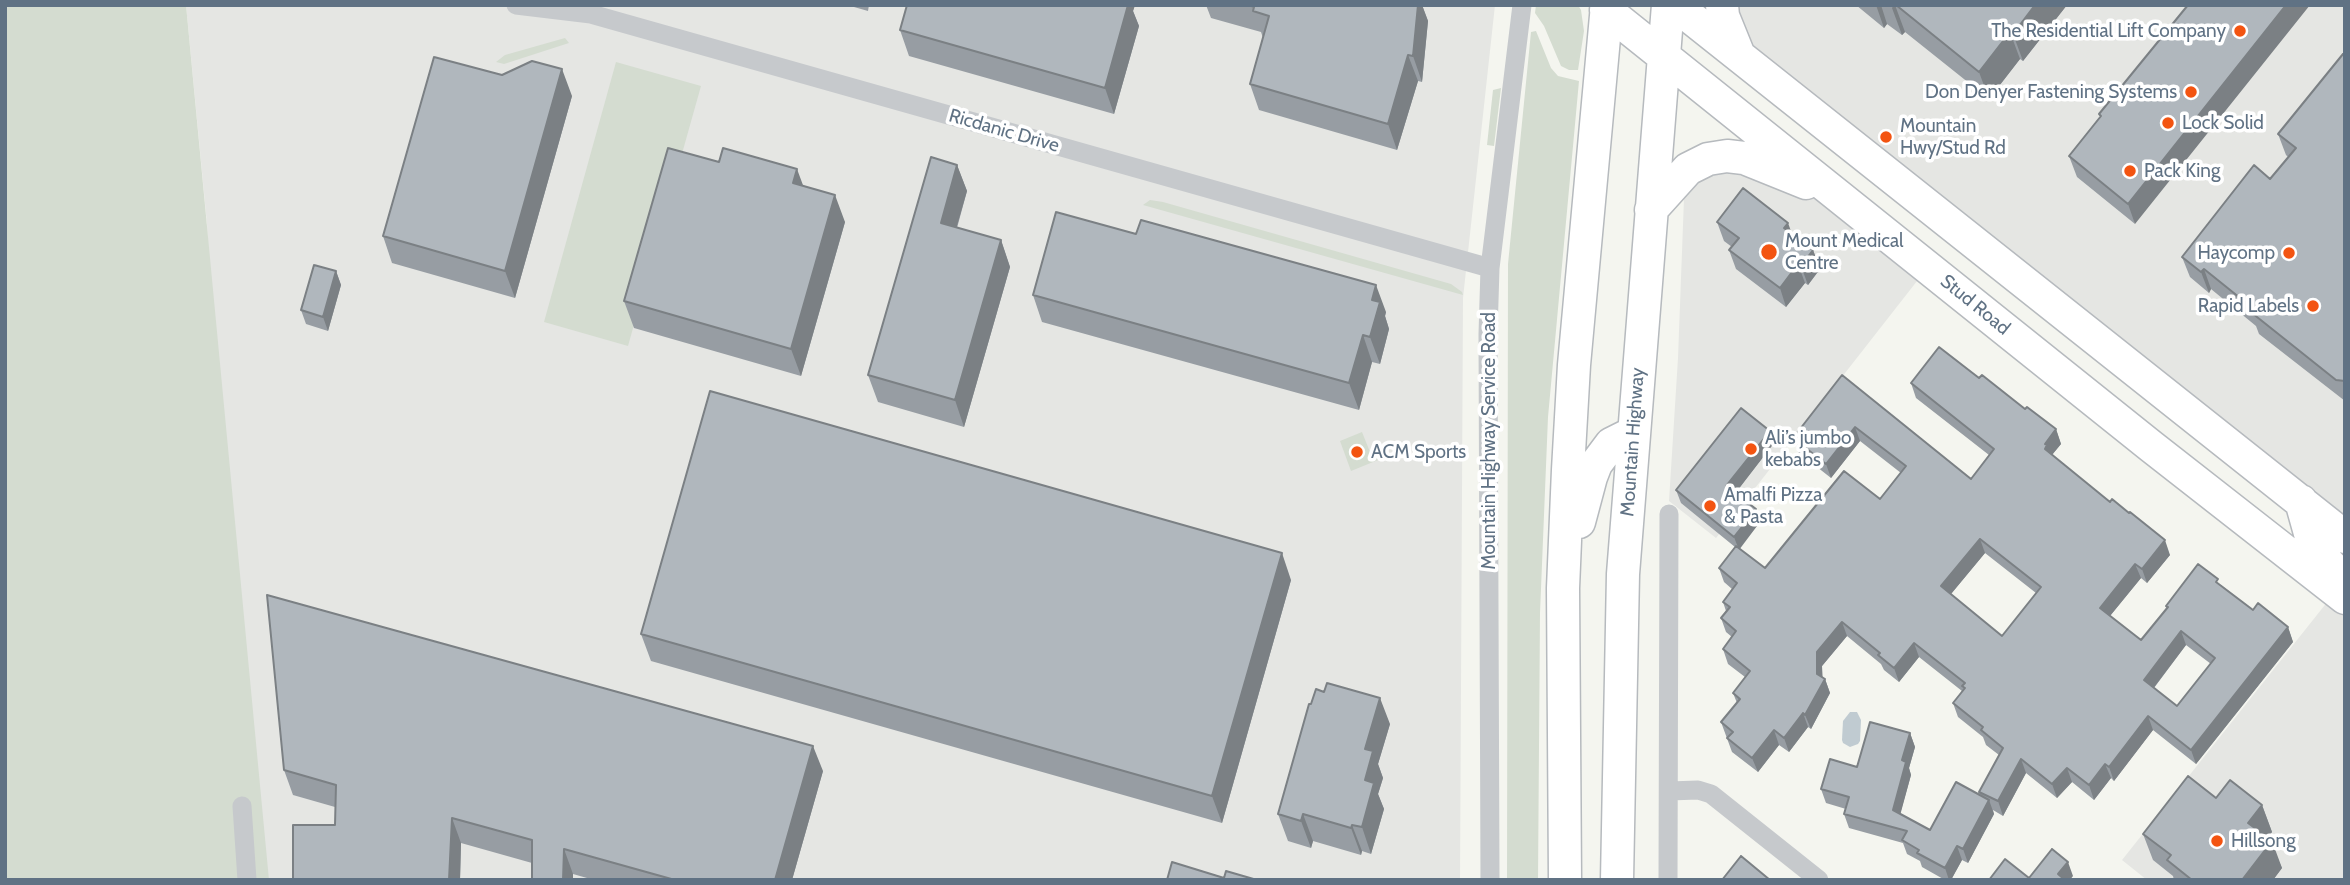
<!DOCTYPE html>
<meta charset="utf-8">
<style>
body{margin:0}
#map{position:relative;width:2350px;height:885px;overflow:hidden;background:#f4f5ef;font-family:Cabin,sans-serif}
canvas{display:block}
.frame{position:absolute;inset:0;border:7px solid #607284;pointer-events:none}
</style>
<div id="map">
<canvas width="2350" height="885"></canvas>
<div class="frame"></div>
</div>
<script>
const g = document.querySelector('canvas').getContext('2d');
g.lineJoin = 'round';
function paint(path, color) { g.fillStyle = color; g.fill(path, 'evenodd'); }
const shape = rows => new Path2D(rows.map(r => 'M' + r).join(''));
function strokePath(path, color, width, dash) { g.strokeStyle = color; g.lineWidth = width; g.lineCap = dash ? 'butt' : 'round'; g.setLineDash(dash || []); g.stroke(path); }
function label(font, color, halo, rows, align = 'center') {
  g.font = font + ' Cabin,sans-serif'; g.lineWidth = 7; g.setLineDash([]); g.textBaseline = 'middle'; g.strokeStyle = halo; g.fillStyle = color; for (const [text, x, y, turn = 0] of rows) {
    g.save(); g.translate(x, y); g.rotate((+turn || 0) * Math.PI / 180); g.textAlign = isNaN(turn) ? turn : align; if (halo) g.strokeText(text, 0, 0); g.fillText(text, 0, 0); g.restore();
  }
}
paint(shape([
 [186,5,1495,5,1463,298,1460,880,230,880,207,224],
 [1722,5,2345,5,2345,537,1738,53],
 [1708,159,1842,199,1928,267,1716,538,1669,501,1678,358,1685,172],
 [2336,591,2345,598,2345,880,2147,880,2122,860]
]), '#e5e6e3');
paint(shape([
 [5,5,186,5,269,880,5,880],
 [1536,5,1578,5,1581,10,1584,31,1578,70,1569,70,1561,66,1544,26,1535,13],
 [1536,31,1551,68,1558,76,1579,81,1548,417,1540,613,1538,880,1507,880,1508,264,1531,32],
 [565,38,569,43,504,64,496,62,505,55],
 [616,62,701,86,628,346,544,322],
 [1501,88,1494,146,1487,145,1493,90],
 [1150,200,1163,202,1451,284,1462,292,1463,295,1143,205],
 [1362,432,1370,452,1375,451,1378,460,1351,471,1340,441]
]), '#d4dcd0');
paint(shape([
 [1850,712,1857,712,1861,720,1860,741,1858,744,1850,747,1843,743,1842,740,1843,721]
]), '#c0cbd1');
const primary = shape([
 [1675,5,2345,537],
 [1722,5,1723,16,1738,53],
 [1606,10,2152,447,2345,598],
 [1651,210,1688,169,1708,159,1727,156,1744,158,1806,183],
 [2301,501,2311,537,2328,563,2345,581],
 [1579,522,1591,477,1596,464,1611,444,1633,433],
 [1565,880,1563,588,1568,470,1574,365,1607,5],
 [1617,880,1623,574,1668,5]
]);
strokePath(primary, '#b6babe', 35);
strokePath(shape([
 [516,5,591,14,1490,268],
 [1669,791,1698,790,1711,794,1819,880],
 [242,806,247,880],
 [1490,880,1488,334,1490,268,1522,5],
 [1668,880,1669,514]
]), '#c6c9cc', 19);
strokePath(primary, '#fff', 32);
paint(shape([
 [847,5,869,5,868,11],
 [907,5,1135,5,1133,11,1139,26,1114,114,909,56,900,30],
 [1206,5,1422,5,1428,21,1422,82,1418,81,1397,150,1259,110,1250,84,1263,38,1261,32,1211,18],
 [1856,5,2067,5,2023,61,2020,59,1989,99,1905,32,1902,35,1887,24,1884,28],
 [2345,56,2345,401,2259,334,2256,326,2211,289,2209,293,2190,277,2182,257,2270,179,2288,157,2286,155,2278,134],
 [502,75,572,96,515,298,392,263,383,236],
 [2114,94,2135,224,2077,177,2069,156,2100,117,2099,114],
 [957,165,967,191,957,228,1001,240,1010,267,964,427,878,402,868,375],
 [803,186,845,222,801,376,634,328,624,301],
 [1717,222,1792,234,1813,250,1820,269,1808,285,1805,283,1786,307,1736,269,1729,250,1732,247,1724,241],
 [336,271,341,285,328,331,306,324,301,310],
 [1033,295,1386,312,1385,316,1389,329,1380,364,1372,362,1359,410,1042,322],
 [1842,375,1971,479,1989,455,1916,398,1911,383,1979,378,2056,429,2061,444,2052,455,2170,555,2147,583,2141,578,2110,616,2141,640,2167,609,2166,606,2221,585,2253,610,2288,627,2293,642,2196,764,2153,730,2114,781,2111,778,2094,800,2072,782,2057,798,2026,773,2003,816,1993,810,1994,814,1968,863,1962,860,1951,880,1945,880,1922,867,1920,861,1907,854,1903,843,1849,828,1844,814,1846,809,1826,803,1821,789,1910,733,1915,747,1909,768,1911,775,1900,814,1930,830,1981,796,1979,792,1999,755,1986,745,1983,737,1958,717,1953,703,1962,691,1919,657,1899,682,1884,670,1881,664,1847,636,1822,666,1822,677,1825,679,1830,693,1811,729,1808,727,1789,752,1779,745,1758,772,1732,752,1721,722,1737,703,1733,693,1745,677,1728,664,1723,649,1732,637,1726,632,1721,618,1726,611,1723,602,1732,589,1724,582,1719,568,1735,547,1681,503,1676,490,1770,431,1774,443,1735,493,1760,522,1739,548,1765,568,1880,499,1901,473,1860,441,1831,478,1798,452,1793,438],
 [1985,553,2036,593,2002,636,1951,594],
 [2186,645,2211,664,2177,706,2154,688],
 [1291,580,1222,823,651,661,641,634],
 [1311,704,1390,724,1378,764,1383,778,1378,794,1384,809,1371,854,1362,851,1361,855,1313,841,1311,848,1288,841,1278,814],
 [284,770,823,771,792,880,594,880,573,874,573,880,532,880,532,863,461,843,460,880,293,880,335,825,335,807,293,795],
 [2216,798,2262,805,2272,832,2268,838,2282,868,2273,880,2174,880,2173,876,2153,860,2143,834]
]), '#979da3');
paint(shape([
 [1123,5,1135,5,1133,11,1139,26,1114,114,1105,88],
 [1418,5,1422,5,1428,21,1422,82,1413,56],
 [1876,5,1881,5,1887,24,1884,28],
 [1894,5,1895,5,1905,32,1902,35,1892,8],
 [2035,5,2067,5,2023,61,2013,34],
 [2286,5,2310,5,2135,224,2128,204],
 [2010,32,2020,59,1989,99,1979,72],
 [1408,55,1418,81,1397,150,1388,124],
 [562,69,572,96,515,298,505,271],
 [957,165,967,191,950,250,941,223],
 [797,169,807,196,793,183],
 [835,195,845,222,801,376,791,349],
 [1788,223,1795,242,1784,228],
 [1001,240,1010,267,964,427,955,400],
 [1813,250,1820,269,1808,285,1801,266],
 [1798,264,1805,283,1786,307,1780,288],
 [2204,269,2211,289,2209,293,2201,272],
 [336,271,341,285,328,331,323,317],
 [1376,285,1386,312,1385,316,1389,329,1380,364,1370,337,1372,300],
 [1363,335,1372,362,1359,410,1349,383],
 [1855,427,1860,441,1831,478,1826,464],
 [2056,429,2061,444,2051,456,2045,449,2045,444],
 [1770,431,1774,443,1731,499,1726,486],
 [1756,509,1760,522,1739,550,1734,537],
 [1980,539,1985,553,1946,600,1941,586],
 [2165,540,2170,555,2147,583,2142,569],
 [1282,553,1291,580,1222,823,1212,796],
 [2135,564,2141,578,2105,622,2100,608],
 [1842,622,1847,636,1822,666,1823,684,1825,679,1830,693,1811,729,1805,715,1817,674,1817,652],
 [2288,627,2293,642,2196,764,2191,750],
 [2181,631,2186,645,2149,694,2144,680],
 [1914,643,1919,657,1899,682,1894,668],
 [1380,698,1390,724,1378,764,1383,778,1378,794,1384,809,1371,854,1362,827,1365,780,1365,749],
 [1803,713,1808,727,1789,752,1784,738],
 [2148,716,2153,730,2114,781,2109,767],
 [1774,730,1779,745,1758,772,1752,758],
 [1910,733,1915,747,1909,768,1911,775,1898,823,1893,810,1902,760],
 [813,746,823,771,792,880,775,880],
 [2021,759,2026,773,2003,816,1998,801],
 [2105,764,2111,778,2094,800,2089,785],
 [2067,768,2072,782,2057,798,2052,784],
 [1989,800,1994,814,1968,863,1963,849],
 [2262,805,2272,832,2258,849,2248,823],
 [1303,814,1313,841,1311,848,1301,821],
 [452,818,461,843,460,880,449,880],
 [1352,825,1362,851,1361,855,1351,828],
 [2272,841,2282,868,2273,880,2242,880],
 [1957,846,1962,860,1951,880,1949,880,1945,868],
 [564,849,573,874,573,880,563,880],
 [2068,862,2073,876,2070,880,2060,880,2058,874]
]), '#7b8084');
const building = shape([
 [907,5,1128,5,1105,88,900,30,907,5],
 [1249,5,1418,5,1413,56,1408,55,1388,124,1250,84,1269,16,1253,11,1254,7,1249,5],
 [1896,5,2035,5,2013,34,2010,32,1979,72,1896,5],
 [2188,5,2286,5,2128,204,2069,156,2101,116,2099,114,2188,5],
 [2343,54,2345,56,2345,381,2336,380,2252,313,2255,310,2204,269,2201,272,2182,257,2254,165,2270,179,2296,148,2278,134,2343,54],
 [434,57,502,75,532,61,562,69,505,271,383,236,434,57],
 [668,148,719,162,723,148,797,169,793,183,835,195,791,349,624,301,668,148],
 [931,157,957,165,941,223,1001,240,955,400,868,375,931,157],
 [1743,188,1788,223,1784,228,1813,250,1801,266,1798,264,1780,288,1729,250,1739,238,1717,222,1743,188],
 [1056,212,1136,234,1141,220,1376,285,1372,300,1380,302,1370,337,1363,335,1349,383,1033,295,1056,212],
 [314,265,336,271,323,317,301,310,314,265],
 [1939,347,1979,378,1982,375,2025,409,2027,407,2056,429,2045,444,2047,445,2045,449,2110,502,2112,499,2129,513,2130,512,2165,540,2142,569,2135,564,2100,608,2141,640,2168,607,2166,606,2198,564,2218,579,2216,582,2253,610,2258,603,2288,627,2191,750,2148,716,2109,767,2105,764,2089,785,2067,768,2052,784,2021,759,1998,801,1979,792,2003,748,1981,730,1983,727,1953,703,1965,688,1962,686,1965,683,1914,643,1894,668,1878,655,1880,653,1842,622,1817,652,1817,674,1825,679,1805,715,1803,713,1784,738,1774,730,1752,758,1727,738,1733,732,1721,722,1740,699,1733,693,1750,671,1723,649,1736,631,1721,618,1730,607,1723,602,1737,583,1719,568,1736,546,1765,568,1844,471,1880,499,1906,466,1855,427,1826,464,1793,438,1842,375,1971,479,1994,449,1911,383,1939,347],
 [1980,539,2041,587,2002,636,1941,586,1980,539],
 [2181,631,2215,658,2177,706,2144,680,2181,631],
 [710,391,1282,553,1212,796,641,634,710,391],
 [1741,408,1770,431,1726,486,1756,509,1734,537,1676,490,1741,408],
 [267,595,813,746,775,880,675,880,564,849,563,880,532,880,532,840,452,818,449,880,293,880,293,825,335,825,336,785,284,770,267,595],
 [1327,683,1380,698,1365,749,1373,751,1365,780,1374,783,1362,827,1352,825,1351,828,1303,814,1301,821,1278,814,1309,704,1311,704,1316,689,1324,692,1327,683],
 [1870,722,1910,733,1902,760,1906,762,1893,810,1930,830,1956,782,1989,800,1963,849,1957,846,1945,868,1917,853,1919,850,1902,840,1907,831,1844,814,1849,797,1821,789,1830,759,1857,767,1870,722],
 [2188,776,2216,798,2230,780,2262,805,2248,823,2272,841,2242,880,2192,880,2167,860,2171,855,2143,834,2188,776],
 [2052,849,2068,862,2058,874,2065,880,1989,880,2005,859,2029,878,2052,849],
 [1741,856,1770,880,1722,880,1741,856],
 [1172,862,1224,878,1226,871,1257,880,1167,880,1172,862]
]);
paint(building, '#b0b7bd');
strokePath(building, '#7b8084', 2);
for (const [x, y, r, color] of [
 [2240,31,7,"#f35411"],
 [2191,92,7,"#f35411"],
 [2168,123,7,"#f35411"],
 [1886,137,7,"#f35411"],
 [2130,171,7,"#f35411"],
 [1769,252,9,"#f35411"],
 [2289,253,7,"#f35411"],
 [2313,306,7,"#f35411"],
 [1751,449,7,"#f35411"],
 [1357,452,7,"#f35411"],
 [1710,506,7,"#f35411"],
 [2217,841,7,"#f35411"]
]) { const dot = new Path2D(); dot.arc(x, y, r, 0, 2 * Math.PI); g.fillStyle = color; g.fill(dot); strokePath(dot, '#fff', 2.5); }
label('19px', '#607284', '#fff', [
 ["The Residential Lift Company",2226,31,"right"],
 ["Don Denyer Fastening Systems",2177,92,"right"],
 ["Lock Solid",2182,123],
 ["Mountain",1900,126],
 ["Hwy/Stud Rd",1900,148],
 ["Pack King",2144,171],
 ["Mount Medical",1785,241],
 ["Centre",1785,263],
 ["Haycomp",2275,253,"right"],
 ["Rapid Labels",2299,306,"right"],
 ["Ali’s jumbo",1765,438],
 ["kebabs",1765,460],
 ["ACM Sports",1371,452],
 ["Amalfi Pizza",1724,495],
 ["& Pasta",1724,517],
 ["Hillsong",2231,841]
], 'left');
label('19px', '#607284', '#fff', [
 ["Ricdanic Drive",1004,131,16],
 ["Stud Road",1975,305,39],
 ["Mountain Highway Service Road",1489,441,-90],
 ["Mountain Highway",1633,442,-86]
]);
</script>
